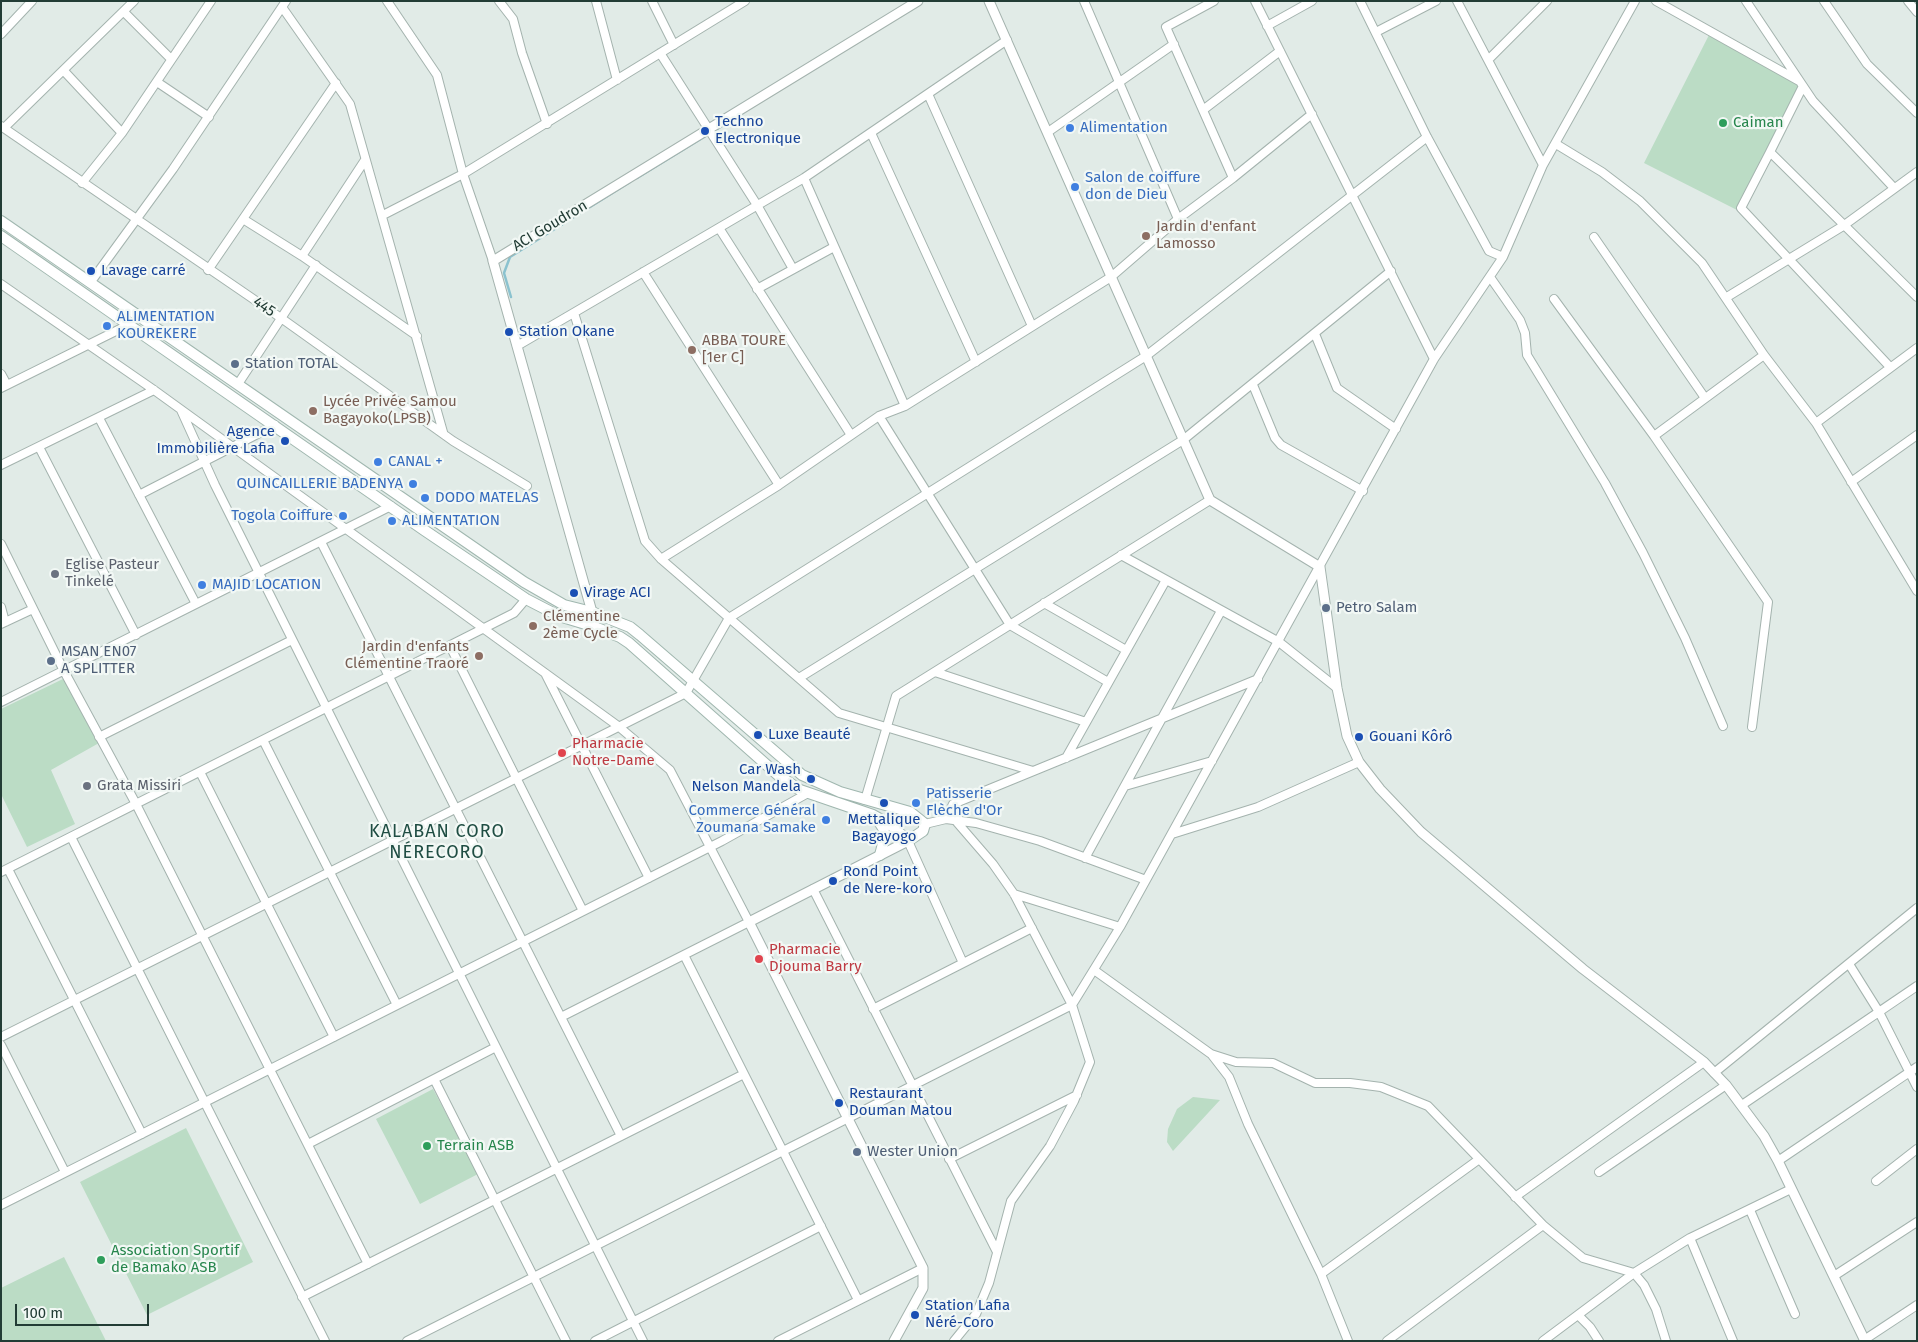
<!DOCTYPE html>
<meta charset="utf-8">
<style>
body{margin:0}
#map{position:relative;width:1918px;height:1342px;overflow:hidden;background:#e1ebe7;font-family:"Fira Sans",sans-serif}
canvas{display:block}
.frame{position:absolute;inset:0;border:2px solid #223c35;pointer-events:none}
.scale{position:absolute;left:15px;top:1304px;width:134px;height:22px;box-sizing:border-box;border:2px solid #223c35;border-top:0;padding-left:6px;font-size:15px;line-height:18px;white-space:nowrap;color:#223c35;-webkit-text-stroke:4px #f2f8f5;paint-order:stroke}
</style>
<div id="map">
<canvas width="1918" height="1342"></canvas>
<div class="frame"></div>
<div class="scale">100 m</div>
</div>
<script>
const g = document.querySelector('canvas').getContext('2d');
g.lineJoin = 'round';
function paint(path, color) { g.fillStyle = color; g.fill(path, 'evenodd'); }
const shape = rows => new Path2D(rows.map(r => 'M' + r).join(''));
function strokePath(path, color, width, dash) { g.strokeStyle = color; g.lineWidth = width; g.lineCap = dash ? 'butt' : 'round'; g.setLineDash(dash || []); g.stroke(path); }
function label(font, color, halo, rows, align = 'center') {
  g.font = font + ' "Fira Sans",sans-serif'; g.lineWidth = 4.5; g.setLineDash([]); g.textBaseline = 'middle'; g.strokeStyle = halo; g.fillStyle = color; for (const [text, x, y, turn = 0] of rows) {
    g.save(); g.translate(x, y); g.rotate((+turn || 0) * Math.PI / 180); g.textAlign = isNaN(turn) ? turn : align; if (halo) g.strokeText(text, 0, 0); g.fillText(text, 0, 0); g.restore();
  }
}
paint(shape([
 [1709,35,1801,81,1737,210,1644,163],
 [65,678,99,743,51,770,75,824,27,847,1,794,1,709],
 [433,1089,478,1174,420,1204,376,1119],
 [1193,1097,1220,1100,1173,1151,1167,1142,1168,1129,1177,1109],
 [186,1128,253,1262,147,1315,80,1182],
 [64,1257,106,1341,1,1341,1,1288]
]), '#bbdcc5');
strokePath(shape([
 [637,178,743,113],
 [511,297,504,273,510,257,630,182]
]), '#8bc2cf', 2.5);
const minor = shape([
 [387,1,437,75,463,174,493,261],
 [499,1,513,19,522,53,547,124],
 [596,1,617,80],
 [652,1,674,45],
 [1084,1,1178,219],
 [1214,1,1166,27,1233,178],
 [1255,1,1434,359],
 [1360,1,1427,137,1489,251,1503,257],
 [1457,1,1543,165,1635,1],
 [1656,1,1799,81],
 [1746,1,1813,101,1894,188],
 [1824,1,1867,64,1917,113],
 [1908,1,1917,12],
 [282,7,350,104,443,432],
 [124,12,171,59],
 [1267,26,1312,1],
 [1376,32,1436,1],
 [1,34,32,1],
 [660,53,757,205,793,269],
 [1489,59,1547,1],
 [64,71,122,133],
 [157,82,209,117],
 [928,94,1032,326],
 [1203,110,1280,51],
 [1,126,281,318,453,441,527,486],
 [4,128,134,1],
 [1048,132,1174,44],
 [871,133,976,362],
 [1556,144,1602,172,1640,201,1702,263,1764,355,1816,423,1917,591],
 [1770,152,1803,86],
 [804,178,905,406],
 [82,183,122,133,211,1],
 [383,215,463,174,745,1],
 [243,219,302,256,417,336],
 [719,228,851,435],
 [1594,237,1705,398],
 [302,256,365,160],
 [208,270,336,83],
 [643,272,779,485],
 [1490,277,1520,320,1525,333,1527,355,1605,483,1643,553,1685,638,1723,726],
 [90,283,173,169,286,1],
 [1,284,154,390,545,673,618,726,670,770,749,922,561,1017],
 [757,289,834,247],
 [1727,297,1843,226,1917,172],
 [1554,299,1654,436,1768,602,1752,727],
 [574,313,645,541,661,559,839,713,1033,771],
 [1315,334,1337,388,1396,429],
 [517,346,804,178,1007,40],
 [1890,367,1741,208,1770,152,1917,297],
 [1,374,7,385],
 [238,384,316,265],
 [1253,385,1275,438,1281,445,1363,491],
 [1,388,128,325],
 [181,410,215,485,643,1341],
 [879,416,1010,625,1108,682],
 [99,418,196,604],
 [1816,423,1917,348],
 [1654,436,1764,355],
 [39,447,136,635],
 [1,465,154,390],
 [1851,482,1917,435],
 [139,495,275,425],
 [321,542,621,1136],
 [1,544,64,671,136,804,368,1264],
 [1121,555,1279,642,1337,688],
 [661,559,779,485,879,416,905,406,1111,277,1178,219,1233,178,1312,114],
 [1044,603,1126,650],
 [1,607,5,622],
 [1,624,33,609],
 [450,646,583,911],
 [935,672,1086,722],
 [546,675,649,878],
 [799,678,1183,440,1391,271],
 [1,702,391,506],
 [99,737,292,640],
 [263,740,397,1005],
 [1066,758,1166,580],
 [200,772,334,1037],
 [1125,786,1212,761],
 [865,800,896,696,1210,500],
 [946,819,953,804,1258,679],
 [925,824,946,819,976,823,1040,841,1146,880],
 [1172,834,1258,807,1359,762],
 [71,837,325,1341],
 [908,841,963,963],
 [1085,858,1221,611],
 [8,869,142,1134],
 [1,872,514,613,526,599],
 [813,889,997,1252],
 [1014,894,1120,927],
 [684,955,858,1300],
 [1849,964,1879,1012,1917,1087],
 [1094,970,1211,1054,1236,1062,1273,1063,1315,1083,1350,1083,1381,1087,1428,1106,1543,1225,1583,1258,1634,1273,1644,1285,1656,1309,1666,1341],
 [873,1009,1032,928],
 [1,1037,686,693,729,618,1146,356,1427,137],
 [1,1045,65,1172],
 [1212,1055,1229,1077,1248,1124,1321,1274,1348,1341],
 [1714,1073,1917,908],
 [434,1079,566,1341],
 [1742,1105,1917,986],
 [308,1144,496,1047],
 [949,1159,1077,1095],
 [1778,1161,1917,1067],
 [1599,1172,1726,1085],
 [1876,1181,1917,1149],
 [1515,1197,1704,1062],
 [1,1205,722,841,808,793],
 [1750,1210,1795,1314],
 [1690,1238,1733,1341],
 [1321,1274,1478,1160],
 [1834,1276,1917,1222],
 [302,1297,744,1074],
 [1578,1315,1590,1327,1599,1341],
 [1864,1340,1917,1305],
 [407,1341,1072,1005,1120,927,1434,359,1503,257,1543,165],
 [595,1341,821,1226],
 [778,1341,923,1268],
 [954,1341,976,1314,989,1283,1011,1201,1050,1146,1074,1101,1090,1062,1072,1005,1014,894,993,864,955,820],
 [1387,1341,1543,1225],
 [1543,1341,1634,1273,1690,1238,1791,1189]
]);
const tertiary = shape([
 [989,1,1210,500,1320,567,1337,688,1347,736,1359,762,1380,789,1421,832,1583,969,1704,1062,1726,1085,1764,1136,1778,1161,1865,1341],
 [592,612,493,261,918,1],
 [894,1341,923,1288,923,1268,749,922,908,841]
]);
const secondary = shape([
 [1,221,524,582,564,605,592,612,630,627,640,635,802,775,840,792,910,812,925,824,923,831,908,841,891,825,873,815,800,790,778,775,629,643,620,637,592,626,559,616,526,599,424,530,1,236],
 [876,817,883,828,885,836,880,855]
]);
strokePath(minor, '#a4b3ae', 10);
strokePath(tertiary, '#a4b3ae', 11);
strokePath(secondary, '#a0b7af', 12);
strokePath(minor, '#fff', 8);
strokePath(tertiary, '#fff', 9);
strokePath(secondary, '#fff', 10);
for (const [x, y, r, color] of [
 [1723,123,5,"#2e9e5b"],
 [1070,128,5,"#3f7fe0"],
 [705,131,5,"#1a4fb4"],
 [1075,187,5,"#3f7fe0"],
 [1146,236,5,"#8d6e63"],
 [91,271,5,"#1a4fb4"],
 [107,326,5,"#3f7fe0"],
 [509,332,5,"#1a4fb4"],
 [692,350,5,"#8d6e63"],
 [235,364,5,"#5c6f8a"],
 [313,411,5,"#8d6e63"],
 [285,441,5,"#1a4fb4"],
 [378,462,5,"#3f7fe0"],
 [413,484,5,"#3f7fe0"],
 [425,498,5,"#3f7fe0"],
 [343,516,5,"#3f7fe0"],
 [392,521,5,"#3f7fe0"],
 [55,574,5,"#6b7280"],
 [202,585,5,"#3f7fe0"],
 [574,593,5,"#1a4fb4"],
 [1326,608,5,"#5c6f8a"],
 [533,626,5,"#8d6e63"],
 [479,656,5,"#8d6e63"],
 [51,661,5,"#5c6f8a"],
 [758,735,5,"#1a4fb4"],
 [1359,737,5,"#1a4fb4"],
 [562,753,5,"#e0444e"],
 [811,779,5,"#1a4fb4"],
 [87,786,5,"#6b7280"],
 [884,803,5,"#1a4fb4"],
 [916,803,5,"#3f7fe0"],
 [826,820,5,"#3f7fe0"],
 [833,881,5,"#1a4fb4"],
 [759,959,5,"#e0444e"],
 [839,1103,5,"#1a4fb4"],
 [427,1146,5,"#2e9e5b"],
 [857,1152,5,"#5c6f8a"],
 [101,1260,5,"#2e9e5b"],
 [915,1315,5,"#1a4fb4"]
]) { const dot = new Path2D(); dot.arc(x, y, r, 0, 2 * Math.PI); g.fillStyle = color; g.fill(dot); strokePath(dot, '#f2f8f5', 2); }
label('15px', '#164399', '#f2f8f5', [
 ["Techno",715,122],
 ["Electronique",715,139],
 ["Lavage carré",101,271],
 ["Station Okane",519,332],
 ["Agence",275,432,"right"],
 ["Immobilière Lafia",275,449,"right"],
 ["Virage ACI",584,593],
 ["Luxe Beauté",768,735],
 ["Gouani Kôrô",1369,737],
 ["Car Wash",801,770,"right"],
 ["Nelson Mandela",801,787,"right"],
 ["Mettalique",884,820,"center"],
 ["Bagayogo",884,837,"center"],
 ["Rond Point",843,872],
 ["de Nere-koro",843,889],
 ["Restaurant",849,1094],
 ["Douman Matou",849,1111],
 ["Station Lafia",925,1306],
 ["Néré-Coro",925,1323]
], 'left');
label('15px', '#27864d', '#f2f8f5', [
 ["Caiman",1733,123],
 ["Terrain ASB",437,1146],
 ["Association Sportif",111,1251],
 ["de Bamako ASB",111,1268]
], 'left');
label('15px', '#366cbe', '#f2f8f5', [
 ["Alimentation",1080,128],
 ["Salon de coiffure",1085,178],
 ["don de Dieu",1085,195],
 ["ALIMENTATION",117,317],
 ["KOUREKERE",117,334],
 ["CANAL +",388,462],
 ["QUINCAILLERIE BADENYA",403,484,"right"],
 ["DODO MATELAS",435,498],
 ["Togola Coiffure",333,516,"right"],
 ["ALIMENTATION",402,521],
 ["MAJID LOCATION",212,585],
 ["Patisserie",926,794],
 ["Flèche d'Or",926,811],
 ["Commerce Général",816,811,"right"],
 ["Zoumana Samake",816,828,"right"]
], 'left');
label('15px', '#223c35', '#f2f8f5', [
 ["ACI Goudron",550,226,-31],
 ["445",264,307,34]
]);
label('15px', '#785e54', '#f2f8f5', [
 ["Jardin d'enfant",1156,227],
 ["Lamosso",1156,244],
 ["ABBA TOURE",702,341],
 ["[1er C]",702,358],
 ["Lycée Privée Samou",323,402],
 ["Bagayoko(LPSB)",323,419],
 ["Clémentine",543,617],
 ["2ème Cycle",543,634],
 ["Jardin d'enfants",469,647,"right"],
 ["Clémentine Traoré",469,664,"right"]
], 'left');
label('15px', '#4e5e75', '#f2f8f5', [
 ["Station TOTAL",245,364],
 ["Petro Salam",1336,608],
 ["MSAN EN07",61,652],
 ["A SPLITTER",61,669],
 ["Wester Union",867,1152]
], 'left');
label('15px', '#5b616d', '#f2f8f5', [
 ["Eglise Pasteur",65,565],
 ["Tinkelé",65,582],
 ["Grata Missiri",97,786]
], 'left');
label('15px', '#be3a42', '#f2f8f5', [
 ["Pharmacie",572,744],
 ["Notre-Dame",572,761],
 ["Pharmacie",769,950],
 ["Djouma Barry",769,967]
], 'left');
g.letterSpacing = '1px';
label('18px', '#1f4d43', '#f2f8f5', [
 ["KALABAN CORO",437,832],
 ["NÉRECORO",437,853]
]);
g.letterSpacing = '0px';
</script>
